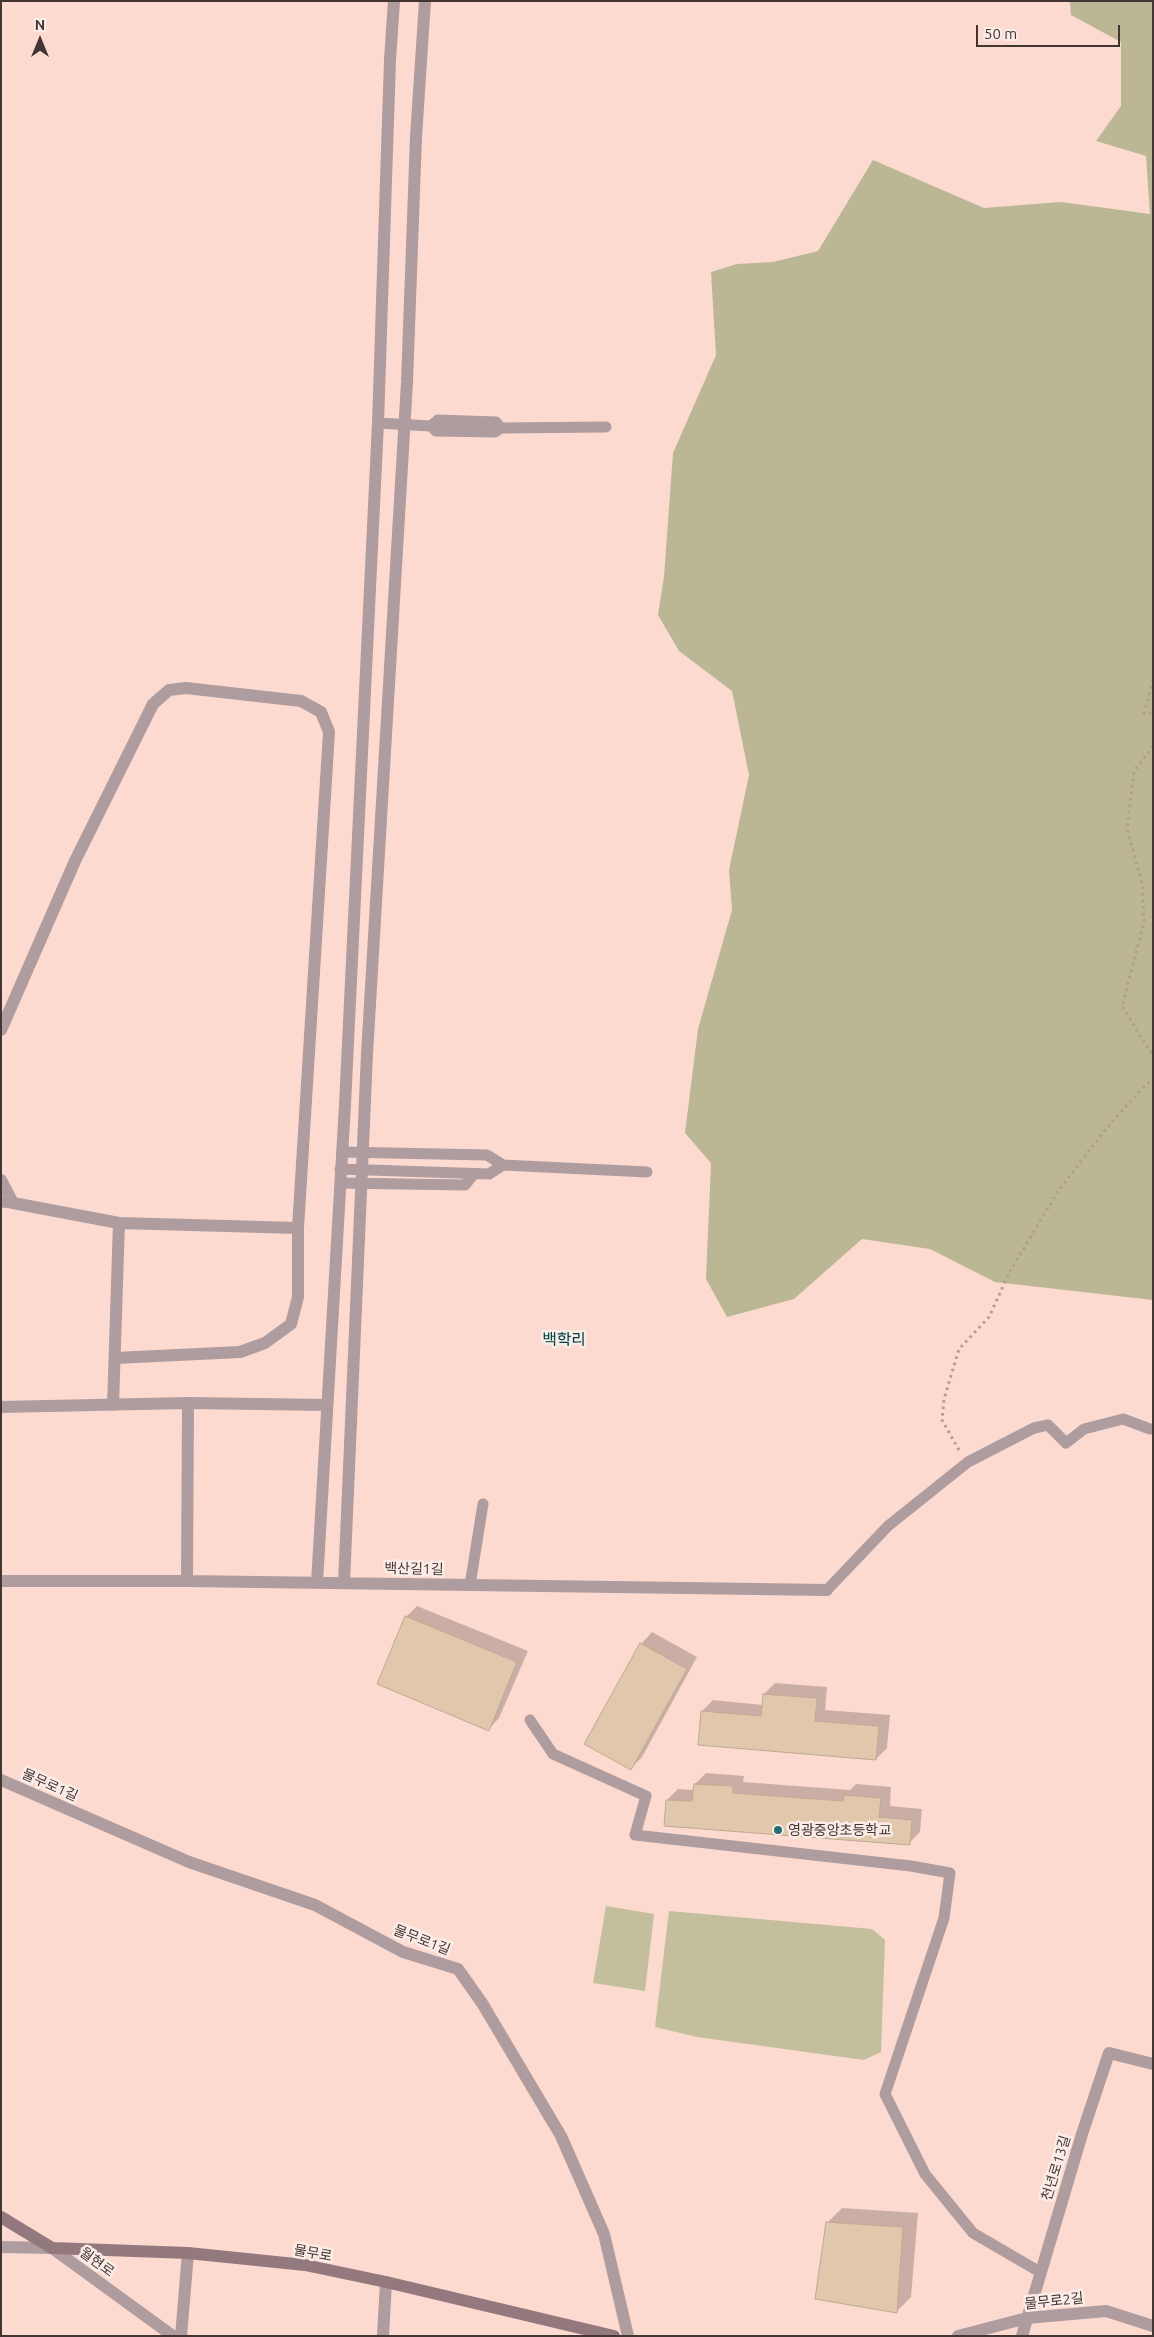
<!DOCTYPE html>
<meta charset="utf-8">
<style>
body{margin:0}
#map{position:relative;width:1154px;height:2337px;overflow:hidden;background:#fddad0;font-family:Ubuntu,sans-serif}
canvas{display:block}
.frame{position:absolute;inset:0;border:2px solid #433632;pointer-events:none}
.north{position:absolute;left:15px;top:15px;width:50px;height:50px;-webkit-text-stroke:4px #fbece8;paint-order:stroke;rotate:0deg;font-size:14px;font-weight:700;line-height:20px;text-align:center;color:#433632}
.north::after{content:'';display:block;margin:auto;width:18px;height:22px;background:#433632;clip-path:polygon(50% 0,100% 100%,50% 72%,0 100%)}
.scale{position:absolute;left:976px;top:25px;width:144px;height:22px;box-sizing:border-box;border:2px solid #433632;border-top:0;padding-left:6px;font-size:15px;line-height:18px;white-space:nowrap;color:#433632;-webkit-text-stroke:4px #fbece8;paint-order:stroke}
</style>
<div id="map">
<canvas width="1154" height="2337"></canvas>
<div class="frame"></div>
<div class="north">N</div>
<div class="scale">50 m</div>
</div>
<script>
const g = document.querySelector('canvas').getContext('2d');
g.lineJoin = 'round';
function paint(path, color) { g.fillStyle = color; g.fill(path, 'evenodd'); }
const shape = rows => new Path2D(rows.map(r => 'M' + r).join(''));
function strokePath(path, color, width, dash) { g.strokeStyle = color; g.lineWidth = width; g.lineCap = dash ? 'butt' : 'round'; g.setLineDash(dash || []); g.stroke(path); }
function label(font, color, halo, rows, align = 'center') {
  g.font = font + ' Ubuntu,"Noto Sans KR",sans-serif'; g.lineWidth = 5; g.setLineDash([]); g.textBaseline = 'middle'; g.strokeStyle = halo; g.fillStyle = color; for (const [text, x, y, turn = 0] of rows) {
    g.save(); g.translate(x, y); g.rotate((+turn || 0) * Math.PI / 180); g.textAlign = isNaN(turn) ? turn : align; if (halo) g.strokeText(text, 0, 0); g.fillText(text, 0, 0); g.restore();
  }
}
paint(shape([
 [606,1906,654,1914,645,1991,593,1983],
 [669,1911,872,1929,885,1940,881,2052,864,2060,697,2037,655,2027]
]), '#c3be9b');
paint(shape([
 [1070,1,1153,1,1153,1300,995,1282,930,1249,862,1239,794,1299,727,1317,706,1279,711,1163,685,1133,698,1029,732,910,729,870,749,775,732,691,679,651,658,615,664,576,673,453,716,355,711,272,737,264,773,262,818,251,873,160,984,208,1061,202,1150,214,1146,156,1096,141,1121,106,1121,42,1071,15]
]), '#bbb794');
paint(shape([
 [417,1606,528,1651,499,1718,488,1730,406,1617],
 [652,1632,697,1657,642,1757,631,1768,641,1644],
 [775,1683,827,1687,825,1710,890,1715,887,1748,876,1759,702,1711,713,1700,763,1705,764,1694],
 [706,1773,744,1776,743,1782,850,1790,856,1784,891,1787,890,1806,922,1809,920,1832,909,1843,667,1800,678,1789,694,1790,695,1784],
 [842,2208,918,2213,911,2297,896,2312,827,2223]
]), '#0003');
const building = shape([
 [405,1616,517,1662,489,1731,377,1684,405,1616],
 [640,1643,687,1669,631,1770,584,1744,640,1643],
 [763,1694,817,1698,815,1721,879,1726,876,1760,698,1745,701,1711,761,1716,763,1694],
 [694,1784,733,1786,733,1793,843,1801,844,1795,881,1798,879,1817,912,1820,910,1845,664,1826,666,1800,692,1801,694,1784],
 [826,2222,903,2227,897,2313,815,2299,826,2222]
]);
paint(building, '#e1c7ab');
strokePath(building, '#bfa992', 1);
strokePath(shape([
 [1153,680,1144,713,1153,713],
 [1153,746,1134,771,1127,828,1142,883,1144,922,1122,1006,1153,1056],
 [959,1450,942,1420,944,1399,959,1349,989,1317,1010,1271,1059,1190,1105,1130,1146,1084,1153,1080]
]), '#b49a92', 3, [2.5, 4]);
strokePath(shape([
 [378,423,431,426,438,420,496,422,501,428],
 [431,426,436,431,495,432,501,428,606,427],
 [342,1152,487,1155,503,1165,647,1172],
 [340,1169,489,1174,503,1165],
 [340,1183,465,1185,474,1174],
 [1,1202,13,1203],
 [470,1585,483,1504],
 [827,1590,888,1526,968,1462,1034,1428,1048,1425,1066,1443,1084,1429,1123,1419,1150,1429],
 [530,1720,553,1754,646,1796,635,1835,911,1866,950,1873,944,1918,885,2094,925,2174,973,2233,1040,2272]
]), '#ae9c9f', 11);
strokePath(shape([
 [1,1030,75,861,153,704,169,690,186,688,301,701,321,712,329,732,298,1228,298,1297,291,1324,265,1343,240,1352,115,1358],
 [1,1180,13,1203,119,1223,113,1405],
 [119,1223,298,1228],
 [1,1407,188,1403,327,1405],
 [1,1581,187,1581,827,1590],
 [187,1581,188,1403],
 [317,1583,345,1105,378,423,390,60,394,1],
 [344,1583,367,1054,407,382,416,137,425,1],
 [1,1780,189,1862,315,1905,403,1952,458,1969,482,2003,561,2136,604,2234,628,2336],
 [1,2247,52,2248,173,2336],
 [181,2336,188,2253],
 [383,2336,386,2282],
 [958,2336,1027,2318,1106,2311,1153,2326],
 [1022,2336,1082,2134,1109,2053,1153,2064]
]), '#ae9c9f', 12);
strokePath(shape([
 [1,2217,52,2248,188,2253,305,2265,386,2282,614,2336]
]), '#93797e', 12);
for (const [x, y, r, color] of [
 [778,1830,5,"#226e71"]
]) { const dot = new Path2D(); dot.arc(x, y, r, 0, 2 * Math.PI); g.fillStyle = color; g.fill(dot); strokePath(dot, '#fbece8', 2); }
label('14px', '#433632', '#fbece8', [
 ["백산길1길",414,1569,1],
 ["물무로1길",50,1785,24],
 ["물무로1길",422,1940,21],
 ["천년로13길",1056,2168,-73],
 ["물무로",313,2253,10],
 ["월현로",97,2262,36],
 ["물무로2길",1054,2301,-6]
]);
label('14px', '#433632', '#fbece8', [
 ["영광중앙초등학교",788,1830]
], 'left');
label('16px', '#004345', '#fbece8', [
 ["백학리",564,1340]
]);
</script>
